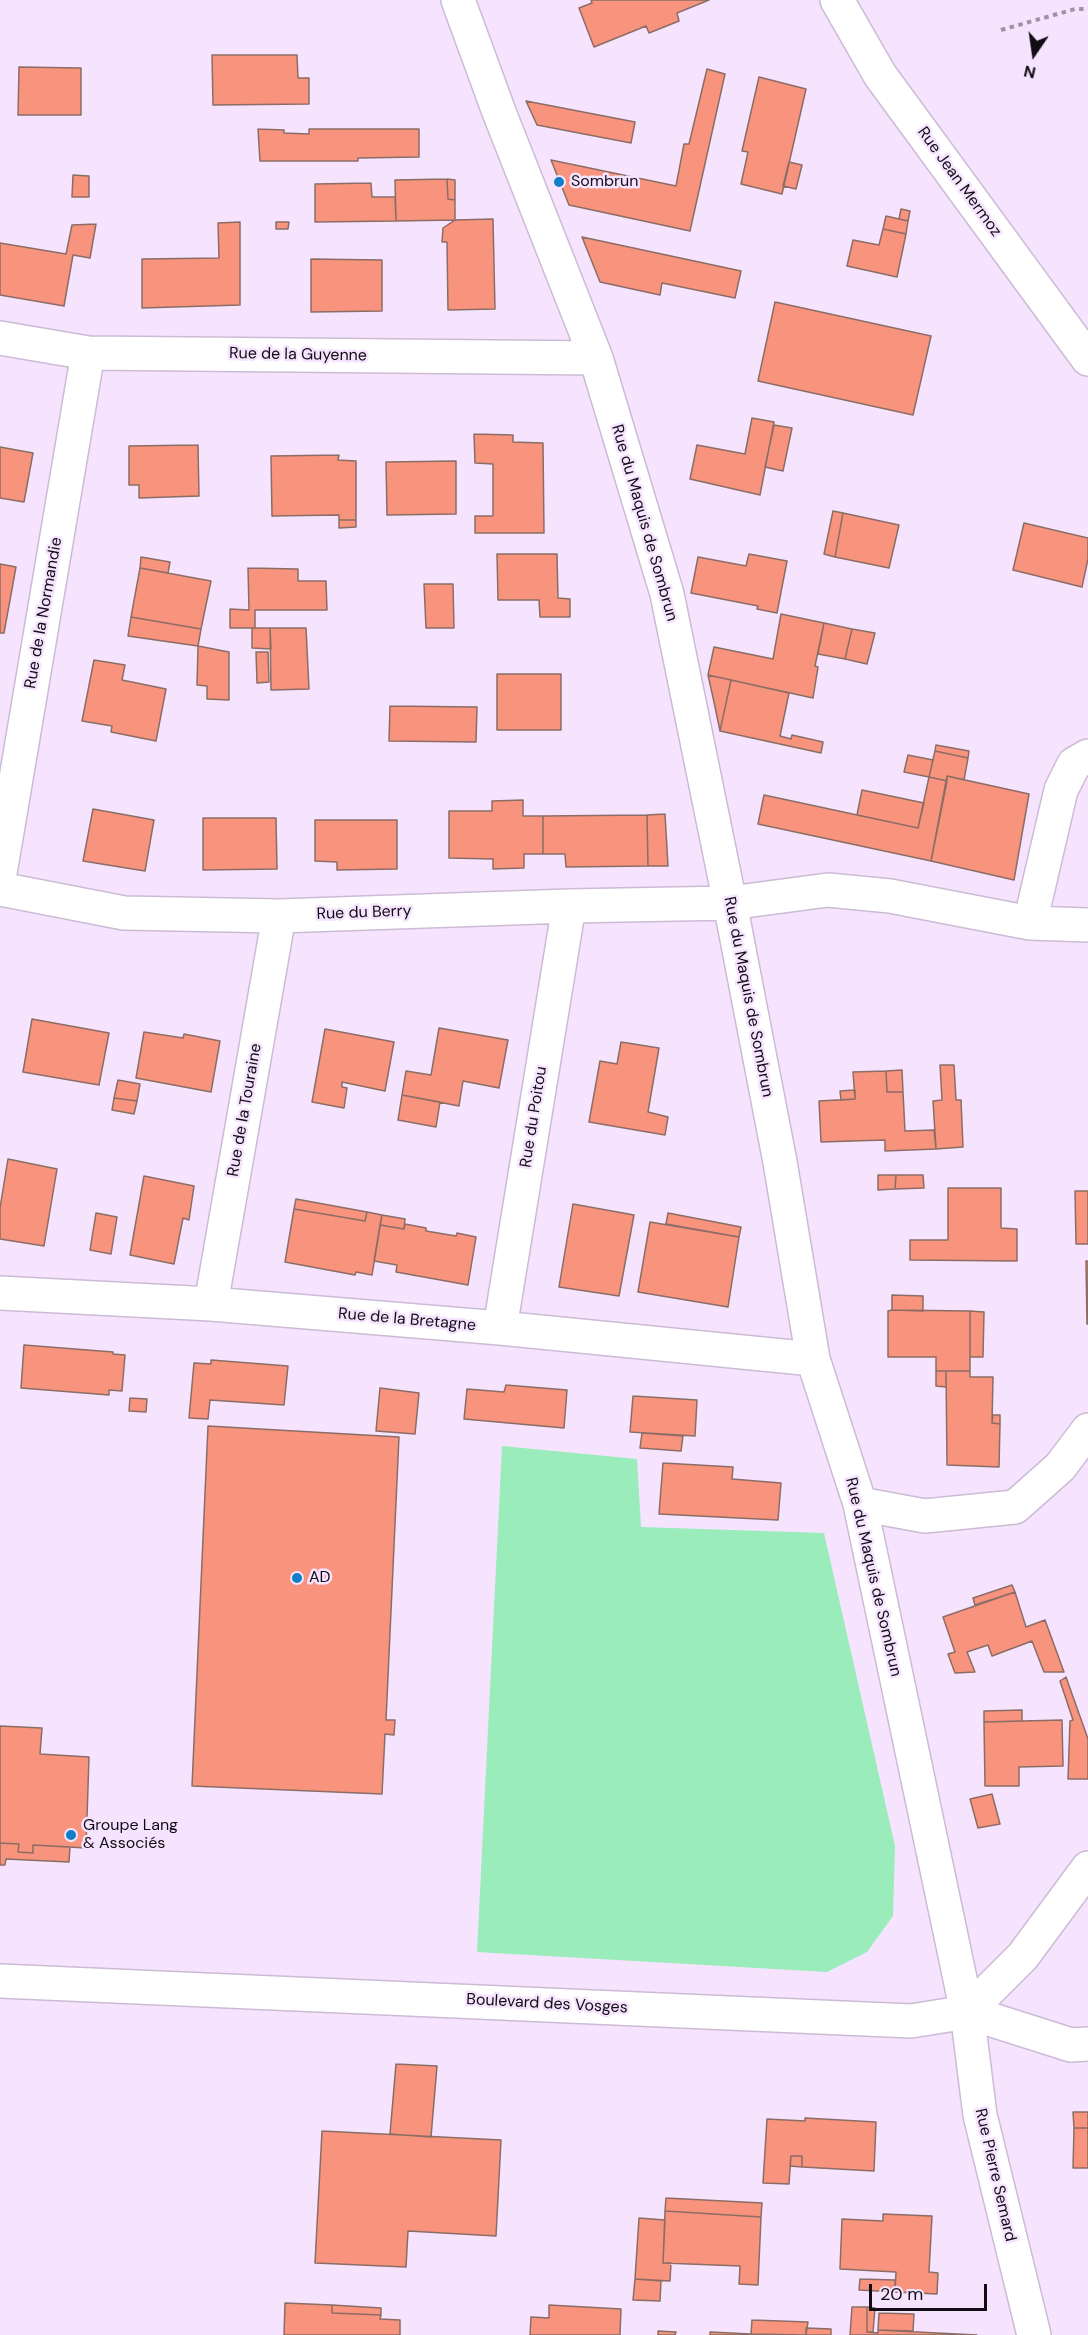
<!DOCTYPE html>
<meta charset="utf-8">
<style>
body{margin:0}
#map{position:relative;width:1088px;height:2335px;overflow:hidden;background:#f6e4ff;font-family:"DM Sans",sans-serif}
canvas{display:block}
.north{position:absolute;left:1004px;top:24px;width:60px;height:60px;-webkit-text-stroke:4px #f6e4ff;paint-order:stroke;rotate:193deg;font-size:16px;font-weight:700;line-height:24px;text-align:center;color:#120c14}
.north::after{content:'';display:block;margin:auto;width:21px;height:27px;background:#120c14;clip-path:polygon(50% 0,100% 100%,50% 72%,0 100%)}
.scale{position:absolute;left:869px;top:2284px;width:118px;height:27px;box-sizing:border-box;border:3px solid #120c14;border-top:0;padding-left:8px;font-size:18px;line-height:21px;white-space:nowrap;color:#120c14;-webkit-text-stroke:4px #f6e4ff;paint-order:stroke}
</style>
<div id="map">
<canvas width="1088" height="2335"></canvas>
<div class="north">N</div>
<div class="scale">20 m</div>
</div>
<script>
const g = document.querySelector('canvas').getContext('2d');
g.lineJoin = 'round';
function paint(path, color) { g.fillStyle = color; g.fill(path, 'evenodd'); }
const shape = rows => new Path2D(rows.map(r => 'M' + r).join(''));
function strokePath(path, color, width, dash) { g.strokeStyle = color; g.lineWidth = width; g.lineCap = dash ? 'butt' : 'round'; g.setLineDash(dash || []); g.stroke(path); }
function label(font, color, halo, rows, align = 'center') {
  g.font = font + ' "DM Sans",sans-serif'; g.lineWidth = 5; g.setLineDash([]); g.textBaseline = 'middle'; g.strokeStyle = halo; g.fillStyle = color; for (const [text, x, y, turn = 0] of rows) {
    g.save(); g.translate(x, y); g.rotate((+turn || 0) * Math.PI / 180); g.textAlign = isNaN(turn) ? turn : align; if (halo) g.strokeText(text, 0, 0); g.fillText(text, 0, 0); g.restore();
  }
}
paint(shape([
 [502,1446,637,1459,641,1527,824,1533,895,1846,893,1916,867,1952,827,1972,477,1952]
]), '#9aecba');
const building = shape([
 [591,0,709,0,677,13,679,21,649,33,646,26,594,47,579,8,592,3,591,0],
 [212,55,297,55,298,78,309,78,309,104,213,105,212,55],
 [19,67,81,68,81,115,18,115,19,67],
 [707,69,725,74,690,231,569,205,551,160,676,186,684,144,689,144,707,69],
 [759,77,806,89,782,194,741,184,748,152,742,151,759,77],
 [526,101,635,122,631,143,537,125,526,101],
 [258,129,284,130,284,133,309,134,309,129,419,129,419,157,358,158,358,161,260,161,258,129],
 [789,162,802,165,796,189,783,186,789,162],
 [73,175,89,176,89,197,72,197,73,175],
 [447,179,455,180,455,200,448,199,447,179],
 [447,179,448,199,455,200,455,220,396,221,395,180,447,179],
 [371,183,372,197,395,197,396,221,315,222,315,184,371,183],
 [901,209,910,211,908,221,899,219,901,209],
 [886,216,908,221,906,234,883,229,886,216],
 [493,219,495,309,448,310,447,242,442,242,443,228,455,220,493,219],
 [240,222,240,305,142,308,142,259,219,258,218,223,240,222],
 [276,222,289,222,288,229,276,229,276,222],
 [96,224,90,258,73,255,64,306,0,295,0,243,66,254,72,225,96,224],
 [883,229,906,234,897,277,847,266,853,240,879,245,883,229],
 [582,237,741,271,735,298,662,283,660,295,600,282,582,237],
 [311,259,382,260,382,311,311,312,311,259],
 [775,302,931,336,913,415,758,381,775,302],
 [752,418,774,422,760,495,690,479,697,445,745,454,752,418],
 [774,425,792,428,783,471,765,467,774,425],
 [474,434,513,435,513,442,543,443,544,533,475,533,475,516,493,516,493,464,475,463,474,434],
 [198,445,199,496,139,498,139,485,129,485,129,446,198,445],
 [0,447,33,453,24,502,0,498,0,447],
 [339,455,338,460,356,461,356,520,339,520,339,515,272,516,271,456,339,455],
 [456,461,456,514,387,515,386,462,456,461],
 [833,511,843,513,835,557,824,554,833,511],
 [843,513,899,525,889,568,835,557,843,513],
 [339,520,356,520,356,527,339,528,339,520],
 [1024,523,1088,538,1088,559,1082,587,1013,570,1024,523],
 [497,554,557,554,558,598,570,599,570,617,540,617,539,600,498,600,497,554],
 [749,554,787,561,777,613,757,609,758,606,691,593,698,557,746,566,749,554],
 [141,557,170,562,168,573,140,568,141,557],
 [0,564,16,567,4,633,0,633,0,564],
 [140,568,211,581,201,629,131,617,140,568],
 [248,568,298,569,298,581,326,581,327,610,255,610,255,628,230,628,230,609,249,610,248,568],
 [424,584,453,584,454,628,426,628,424,584],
 [781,614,824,623,815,666,818,667,813,698,708,675,714,647,773,659,781,614],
 [131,617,201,629,198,646,128,636,131,617],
 [824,623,852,629,845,659,818,654,824,623],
 [252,628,270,628,271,649,252,648,252,628],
 [270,628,306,628,309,689,271,690,270,628],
 [852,629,875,633,867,664,845,659,852,629],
 [198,646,229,652,229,700,207,699,207,686,197,685,198,646],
 [256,652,268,652,269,682,257,683,256,652],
 [94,660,125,665,122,680,166,689,156,741,111,732,112,726,82,721,94,660],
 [497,674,561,674,561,730,497,730,497,674],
 [708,675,731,680,720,731,714,702,708,675],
 [731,680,789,693,780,736,791,739,792,735,823,742,821,753,720,731,731,680],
 [390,706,477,707,476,742,389,741,390,706],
 [936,745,969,751,968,758,935,751,936,745],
 [935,751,968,758,964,780,947,776,947,781,929,777,935,751],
 [908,755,933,760,929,777,904,772,908,755],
 [947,776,1029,794,1014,880,931,861,947,776],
 [929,777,947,781,931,861,758,824,764,795,918,828,929,777],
 [862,790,924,803,918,828,857,815,862,790],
 [523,800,523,816,543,816,543,854,524,854,524,868,493,869,493,859,449,858,449,811,492,811,492,801,523,800],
 [93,809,154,820,145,871,83,861,93,809],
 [665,814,668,866,648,866,647,815,665,814],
 [647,815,648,866,566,867,565,854,543,854,543,816,647,815],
 [203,818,276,818,277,869,203,870,203,818],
 [315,820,397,820,397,869,337,870,337,862,315,861,315,820],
 [32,1019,109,1033,99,1085,23,1072,32,1019],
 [439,1028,508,1040,499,1088,463,1081,459,1106,402,1095,406,1071,431,1075,439,1028],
 [325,1029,394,1042,385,1091,342,1082,342,1087,347,1088,344,1108,312,1102,325,1029],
 [144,1032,183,1038,184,1034,220,1041,211,1092,136,1078,144,1032],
 [621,1042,659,1048,648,1112,668,1117,665,1135,589,1122,600,1061,617,1064,621,1042],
 [940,1065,954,1065,956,1100,961,1100,963,1147,936,1149,933,1101,942,1100,940,1065],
 [902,1070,903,1092,887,1092,886,1071,902,1070],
 [886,1071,887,1092,903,1092,905,1131,934,1130,936,1149,885,1151,885,1140,821,1142,819,1101,855,1099,853,1072,886,1071],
 [118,1080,140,1084,137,1101,114,1098,118,1080],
 [855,1090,855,1099,841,1100,840,1091,855,1090],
 [402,1095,440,1102,436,1127,398,1120,402,1095],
 [114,1098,137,1101,134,1114,112,1110,114,1098],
 [8,1159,57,1169,44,1246,0,1239,0,1208,8,1159],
 [878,1175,896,1175,895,1189,878,1190,878,1175],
 [896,1175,923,1175,924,1188,895,1189,896,1175],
 [144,1176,194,1186,189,1220,183,1218,174,1264,130,1255,144,1176],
 [948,1188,1001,1188,1001,1228,1017,1229,1017,1261,910,1260,910,1240,948,1240,948,1188],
 [1075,1191,1088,1191,1088,1244,1076,1244,1075,1191],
 [296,1199,367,1212,365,1221,294,1209,296,1199],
 [573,1204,634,1215,619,1296,559,1287,573,1204],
 [294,1209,365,1221,367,1212,382,1215,372,1275,356,1272,355,1275,285,1262,294,1209],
 [96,1213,117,1217,111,1254,90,1250,96,1213],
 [668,1213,741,1227,739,1237,666,1224,668,1213],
 [382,1215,405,1219,404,1229,380,1225,382,1215],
 [650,1222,739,1237,728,1307,638,1292,650,1222],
 [405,1224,426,1228,426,1231,456,1236,457,1233,476,1237,468,1285,396,1272,397,1265,374,1261,380,1225,404,1229,405,1224],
 [1086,1261,1088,1261,1088,1324,1087,1324,1086,1261],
 [892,1295,923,1296,923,1311,892,1310,892,1295],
 [892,1310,970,1311,970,1371,936,1371,936,1357,888,1357,888,1311,892,1310],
 [970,1311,984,1312,983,1357,970,1357,970,1311],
 [24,1345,113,1352,113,1354,125,1355,122,1391,109,1390,109,1395,21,1388,24,1345],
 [211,1360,288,1366,284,1405,210,1400,208,1419,189,1418,194,1363,211,1364,211,1360],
 [936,1371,946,1371,946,1387,936,1386,936,1371],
 [946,1371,970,1371,970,1377,993,1377,992,1423,1000,1424,999,1467,947,1465,946,1371],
 [506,1385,567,1390,564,1428,464,1419,467,1389,504,1392,506,1385],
 [380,1388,419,1393,415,1434,376,1431,380,1388],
 [633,1396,697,1400,695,1436,630,1432,633,1396],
 [130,1398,147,1399,146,1412,129,1411,130,1398],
 [993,1415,1000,1415,1000,1424,992,1423,993,1415],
 [208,1426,399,1437,386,1720,395,1720,394,1735,385,1734,382,1794,192,1786,208,1426],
 [642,1433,683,1436,681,1451,640,1448,642,1433],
 [663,1463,733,1467,732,1479,781,1483,778,1520,659,1514,663,1463],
 [1012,1585,1015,1592,975,1605,973,1598,1012,1585],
 [1015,1592,1026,1627,1045,1620,1064,1672,1044,1672,1032,1641,992,1656,988,1645,967,1652,975,1672,955,1673,948,1654,955,1652,943,1617,1015,1592],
 [1066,1677,1088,1739,1088,1779,1068,1779,1070,1721,1073,1720,1060,1681,1066,1677],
 [1022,1710,1022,1721,984,1722,984,1711,1022,1710],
 [1062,1720,1063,1766,1019,1767,1019,1786,985,1786,984,1722,1062,1720],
 [0,1726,42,1728,40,1754,89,1757,86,1848,33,1845,33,1853,18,1852,19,1844,0,1843,0,1726],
 [992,1794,1000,1824,978,1828,970,1799,992,1794],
 [0,1843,19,1844,18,1852,33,1853,33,1845,70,1847,69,1862,6,1859,5,1865,0,1865,0,1843],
 [396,2064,437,2066,431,2137,390,2134,396,2064],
 [1073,2112,1088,2112,1088,2128,1074,2128,1073,2112],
 [805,2118,876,2122,874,2171,802,2167,802,2156,791,2156,789,2184,763,2183,767,2119,805,2121,805,2118],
 [1074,2128,1088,2128,1088,2168,1073,2168,1074,2128],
 [322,2131,501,2140,496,2236,408,2231,406,2267,315,2263,322,2131],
 [791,2156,802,2156,802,2167,790,2166,791,2156],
 [666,2198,762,2203,761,2217,665,2211,666,2198],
 [665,2211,761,2217,758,2285,739,2284,740,2266,663,2263,665,2211],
 [883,2214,932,2216,929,2272,938,2273,937,2294,895,2292,896,2272,840,2269,842,2219,883,2221,883,2214],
 [639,2218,665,2220,663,2263,671,2263,670,2281,635,2279,639,2218],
 [635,2279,661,2281,660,2301,633,2300,635,2279],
 [860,2279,895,2280,895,2292,859,2290,860,2279],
 [285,2303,332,2305,332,2313,381,2315,380,2319,400,2320,400,2335,284,2335,285,2303],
 [332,2305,381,2308,381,2315,332,2313,332,2305],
 [549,2305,621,2309,620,2335,530,2335,531,2317,549,2318,549,2305],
 [852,2307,867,2307,867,2332,878,2333,878,2330,977,2335,850,2335,852,2307],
 [867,2307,875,2308,873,2332,867,2332,867,2307],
 [879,2313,914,2314,913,2331,878,2330,879,2313],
 [752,2320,808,2322,807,2328,806,2335,751,2334,752,2320],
 [806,2328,831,2329,831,2335,806,2335,806,2328],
 [658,2331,676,2332,675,2335,658,2335,658,2331],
 [710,2332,751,2334,767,2335,710,2335,710,2332]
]);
paint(building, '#f8937d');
strokePath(building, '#8b6d66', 1.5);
const minor = shape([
 [458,0,499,112,596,358,667,594,730,903,780,1162,813,1359,860,1504,967,2012,1071,2045,1088,2044],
 [0,338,88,353,596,358],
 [0,873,88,353],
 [0,889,124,913,279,916,569,906,730,903,828,890,890,896,1030,923,1088,925],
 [1030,923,1061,790,1074,764,1088,756],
 [0,1293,211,1304,500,1328,813,1359],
 [211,1304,279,916],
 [500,1328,569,906],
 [860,1504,925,1516,1015,1507,1060,1467,1088,1430]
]);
const major = shape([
 [837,0,880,75,1088,359],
 [0,1981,911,2021,967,2012],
 [967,2012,980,2115,1034,2335],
 [967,2012,1023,1956,1088,1868]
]);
strokePath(minor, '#ccbbd4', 36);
strokePath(major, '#ccbbd4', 36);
strokePath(shape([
 [1001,30,1075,9,1088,9]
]), '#9f92a5', 4, [4.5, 4.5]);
strokePath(minor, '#fff', 33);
strokePath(major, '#fff', 33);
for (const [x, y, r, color] of [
 [559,182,6,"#0f7fc8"],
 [297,1578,6,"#0f7fc8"],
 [71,1835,6,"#0f7fc8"]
]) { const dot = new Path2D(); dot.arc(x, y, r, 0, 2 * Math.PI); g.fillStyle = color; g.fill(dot); strokePath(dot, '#f6e4ff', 2); }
label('16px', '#120c14', '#f6e4ff', [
 ["Sombrun",571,182],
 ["AD",309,1578],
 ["Groupe Lang",83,1826],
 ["& Associés",83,1844]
], 'left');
label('16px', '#120c14', '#f6e4ff', [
 ["Rue Jean Mermoz",959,182,54],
 ["Rue de la Guyenne",298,355,1],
 ["Rue du Maquis de Sombrun",644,523,74],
 ["Rue de la Normandie",44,613,-80],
 ["Rue du Berry",364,913,-2],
 ["Rue du Maquis de Sombrun",748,997,79],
 ["Rue de la Touraine",245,1110,-80],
 ["Rue du Poitou",534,1117,-81],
 ["Rue de la Bretagne",407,1320,5],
 ["Rue du Maquis de Sombrun",873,1577,77],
 ["Boulevard des Vosges",547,2004,3],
 ["Rue Pierre Semard",995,2175,77]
]);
</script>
